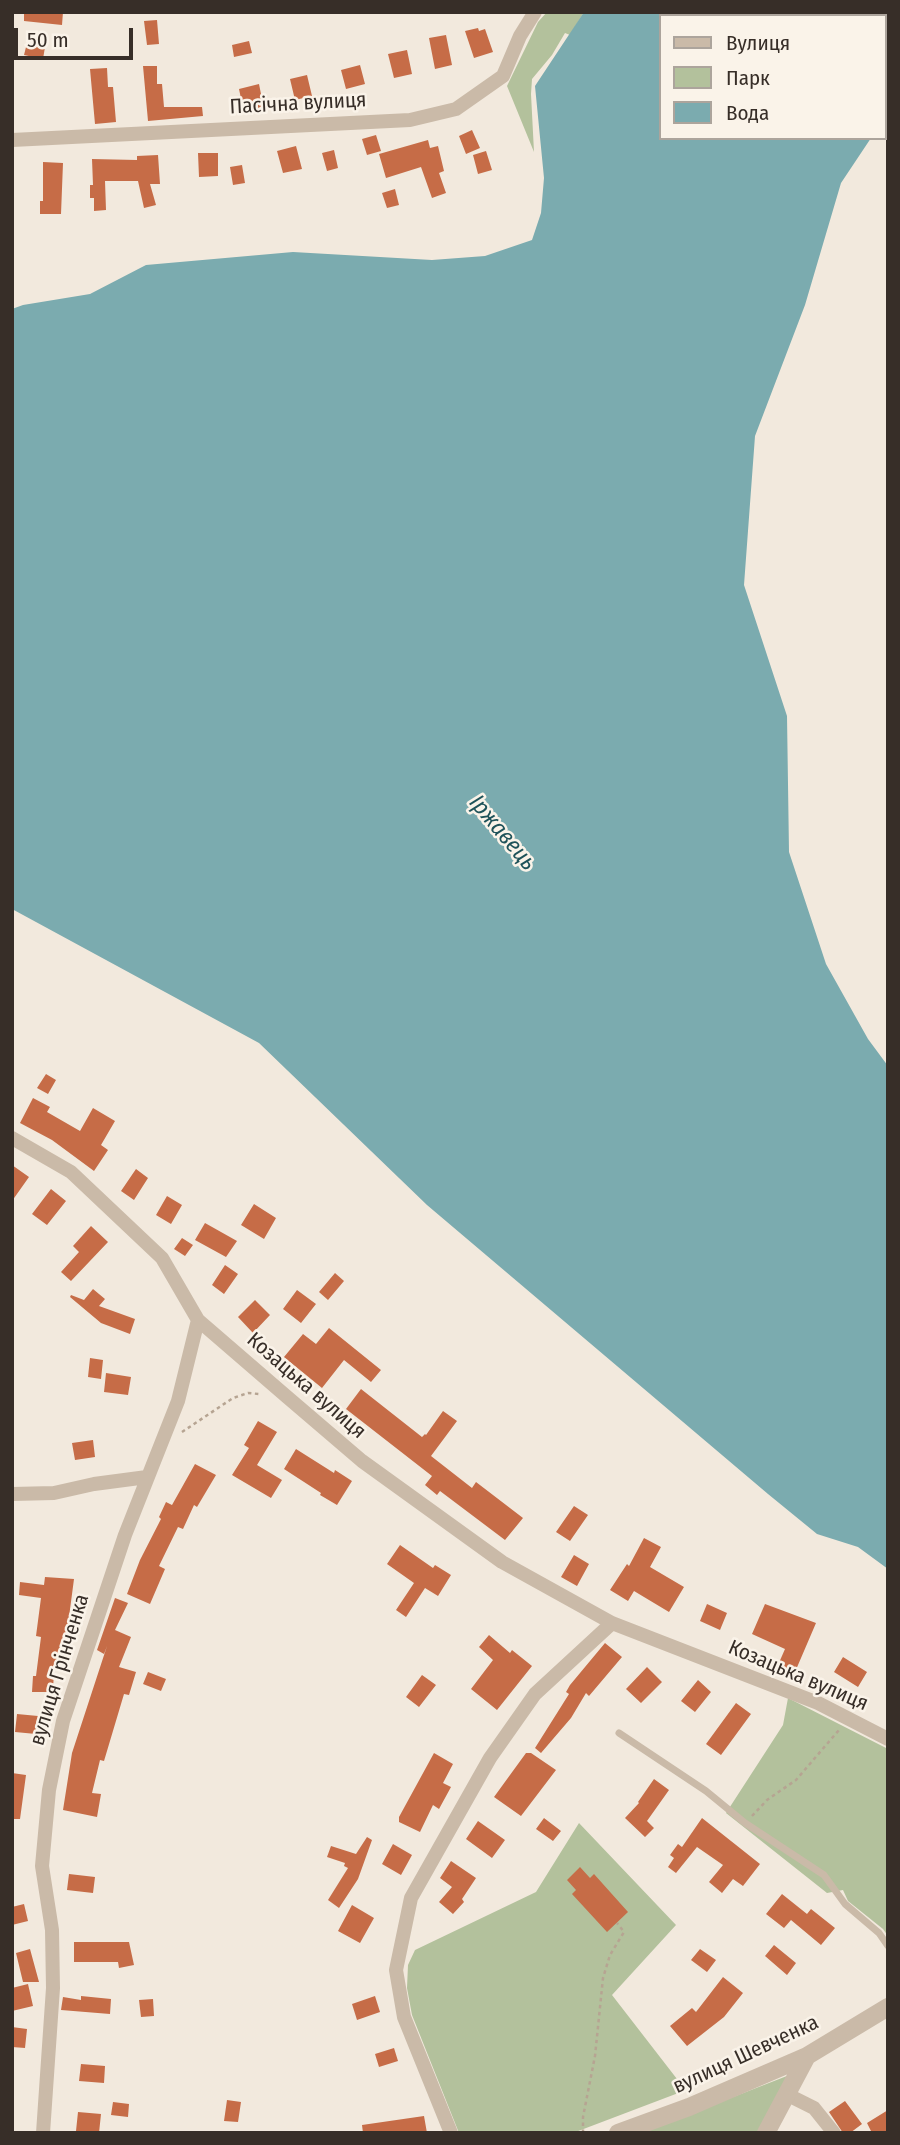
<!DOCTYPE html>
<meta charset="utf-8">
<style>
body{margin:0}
#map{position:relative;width:900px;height:2145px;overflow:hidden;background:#f2e9dd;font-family:"Fira Sans Condensed",sans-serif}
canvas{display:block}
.frame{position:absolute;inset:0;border:14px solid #372e28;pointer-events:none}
.legend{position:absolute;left:659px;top:14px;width:228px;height:126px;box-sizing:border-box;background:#faf3e9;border:2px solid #aca49c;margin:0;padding:9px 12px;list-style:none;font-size:21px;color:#372e28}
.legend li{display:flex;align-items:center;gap:14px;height:35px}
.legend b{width:35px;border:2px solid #aca49c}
.scale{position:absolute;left:14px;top:28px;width:119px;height:32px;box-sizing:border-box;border:4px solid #372e28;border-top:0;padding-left:9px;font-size:21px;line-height:24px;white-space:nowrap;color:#372e28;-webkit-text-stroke:5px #faf3e9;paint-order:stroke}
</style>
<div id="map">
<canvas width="900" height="2145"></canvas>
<div class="frame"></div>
<ul class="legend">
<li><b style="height:9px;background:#cabaa8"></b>Вулиця</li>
<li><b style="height:19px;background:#b3c19c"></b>Парк</li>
<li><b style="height:19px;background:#7babaf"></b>Вода</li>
</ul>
<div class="scale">50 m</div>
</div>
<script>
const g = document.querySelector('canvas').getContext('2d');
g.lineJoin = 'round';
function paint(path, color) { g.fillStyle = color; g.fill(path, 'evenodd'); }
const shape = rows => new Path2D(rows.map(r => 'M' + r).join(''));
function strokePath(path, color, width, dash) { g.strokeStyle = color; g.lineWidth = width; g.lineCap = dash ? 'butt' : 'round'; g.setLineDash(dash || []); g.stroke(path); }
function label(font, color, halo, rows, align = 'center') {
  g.font = font + ' "Fira Sans Condensed",sans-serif'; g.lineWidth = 5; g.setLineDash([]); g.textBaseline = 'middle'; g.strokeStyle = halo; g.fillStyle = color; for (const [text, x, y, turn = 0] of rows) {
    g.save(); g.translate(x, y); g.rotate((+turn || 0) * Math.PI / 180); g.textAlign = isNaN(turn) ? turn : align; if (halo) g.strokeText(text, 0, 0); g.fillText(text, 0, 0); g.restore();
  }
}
paint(shape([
 [547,12,584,12,570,35,565,33,552,55,532,79,531,94,534,152,507,86,538,22],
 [788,1698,888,1749,888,1936,883,1929,848,1901,843,1890,827,1893,726,1813,783,1725],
 [579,1823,676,1925,612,1995,677,2079,681,2092,573,2133,459,2133,412,2015,407,1988,408,1965,415,1950,536,1892],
 [792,2074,758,2133,641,2133]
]), '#b3c19c');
paint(shape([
 [584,12,859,12,861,15,660,16,660,138,871,138,841,183,805,305,755,436,744,585,787,716,789,852,826,964,868,1039,888,1066,888,1569,858,1547,817,1534,768,1494,427,1205,259,1043,12,909,12,309,23,305,90,294,146,265,293,252,432,260,485,256,532,240,541,213,544,178,535,86]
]), '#7babaf');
paint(shape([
 [24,12,63,12,62,25,24,21],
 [157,20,159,44,147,45,144,21],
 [478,28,479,31,485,29,493,52,474,58,465,31],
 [446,35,452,65,435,69,429,38],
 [249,41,252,53,234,57,232,45],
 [27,43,45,47,43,59,24,55],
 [407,50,412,74,394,78,388,54],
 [360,65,365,84,346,89,341,70],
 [143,66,157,66,157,84,162,84,164,107,202,107,203,116,148,121],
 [107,68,108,87,113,87,116,122,95,124,90,69],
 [307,75,312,96,295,100,290,79],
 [259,84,264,109,244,113,239,89],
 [472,130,480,148,466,154,459,136],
 [376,135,381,151,367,155,362,139],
 [428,140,430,148,438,146,444,171,439,173,446,193,432,198,421,167,386,178,379,154],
 [296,146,302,169,283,173,277,151],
 [334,150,338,168,327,171,322,153],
 [486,151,492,170,478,174,473,155],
 [198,153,218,153,218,176,199,177],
 [158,155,160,184,150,184,156,205,144,208,138,181,105,181,106,210,94,211,94,198,90,198,90,185,93,185,92,159,137,160,137,156],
 [43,162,63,163,61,214,40,214,40,201,43,201],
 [242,165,245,183,233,185,230,167],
 [395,189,399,205,387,208,382,193],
 [46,1074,56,1080,48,1094,37,1088],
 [33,1098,50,1107,47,1112,80,1131,93,1108,115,1121,101,1145,108,1150,94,1171,52,1140,20,1123],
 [12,1165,29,1177,12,1201],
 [136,1169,148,1178,134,1200,121,1191],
 [51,1189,66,1201,47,1225,32,1214],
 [167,1196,182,1205,171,1224,156,1215],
 [254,1204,276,1218,264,1239,241,1225],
 [205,1223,237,1241,226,1257,195,1240],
 [91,1226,108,1242,71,1281,61,1272,79,1252,73,1246],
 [182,1238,193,1245,185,1256,174,1249],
 [225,1265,238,1274,224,1294,212,1285],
 [335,1273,344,1281,328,1300,319,1292],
 [93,1289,105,1299,99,1306,135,1319,130,1334,101,1323,70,1297,71,1295,84,1300],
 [297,1290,316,1304,301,1323,283,1309],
 [255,1300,270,1315,253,1333,238,1317],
 [329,1328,381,1370,371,1382,344,1360,322,1388,284,1357,303,1334,316,1344],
 [90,1358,103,1360,101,1379,88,1377],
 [106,1373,131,1377,128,1395,104,1392],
 [361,1389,422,1437,425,1434,426,1435,443,1411,457,1421,431,1456,472,1488,476,1482,523,1518,505,1540,440,1491,437,1495,425,1485,432,1476,346,1409],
 [258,1421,277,1432,257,1465,282,1480,271,1498,232,1475,249,1448,244,1445],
 [93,1440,95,1457,75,1460,72,1443],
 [296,1449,334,1473,335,1470,352,1481,337,1505,320,1495,321,1493,284,1469],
 [195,1464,216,1475,197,1507,194,1505,183,1529,178,1527,159,1566,165,1569,150,1604,127,1594,140,1560,161,1519,159,1517,166,1502,172,1505],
 [574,1506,588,1515,570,1541,556,1532],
 [644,1538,661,1547,650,1567,684,1587,669,1612,634,1591,628,1601,610,1590,627,1564,629,1566],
 [400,1545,433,1568,435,1565,451,1575,438,1596,425,1588,406,1617,396,1610,414,1583,387,1564],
 [574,1555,589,1564,577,1586,561,1577],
 [45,1577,74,1579,62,1670,54,1669,53,1692,32,1692,33,1676,36,1676,41,1637,36,1636,41,1598,19,1595,20,1582,44,1585],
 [115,1598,128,1603,115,1630,131,1637,119,1667,136,1672,129,1695,124,1694,104,1761,100,1760,92,1793,101,1794,97,1817,63,1810,72,1753,107,1646,104,1654,97,1650],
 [707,1604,727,1613,720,1630,700,1621],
 [765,1604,816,1623,795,1672,778,1665,785,1649,752,1634],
 [489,1635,510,1653,512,1650,532,1666,497,1710,471,1689,493,1660,479,1647],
 [605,1643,622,1657,589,1696,586,1693,571,1718,541,1753,535,1748,569,1694,566,1692,570,1685],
 [843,1657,867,1672,858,1687,834,1672],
 [647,1667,662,1682,641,1703,626,1689],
 [148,1672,166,1679,161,1691,143,1684],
 [422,1675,436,1685,419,1707,406,1697],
 [698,1680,711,1692,695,1712,681,1701],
 [736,1703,751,1714,721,1755,706,1744],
 [17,1714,38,1716,36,1734,15,1732],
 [434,1753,453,1764,443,1783,451,1787,439,1809,433,1805,420,1832,399,1822,399,1817],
 [526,1753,531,1753,556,1770,521,1816,494,1797],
 [12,1773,26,1775,20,1819,12,1819],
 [654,1779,669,1790,647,1821,654,1828,645,1837,625,1818,639,1803,638,1802],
 [544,1818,561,1831,553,1841,536,1829],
 [702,1818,760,1864,743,1886,733,1879,722,1893,709,1882,723,1865,697,1847,676,1873,668,1867,674,1858,670,1855,678,1844,682,1847],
 [478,1821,505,1840,492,1858,466,1839],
 [367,1837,372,1840,358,1879,339,1908,328,1900,348,1868,344,1866,345,1863,327,1857,331,1846,356,1854],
 [393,1844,412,1855,401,1875,382,1864],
 [451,1861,476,1878,462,1899,464,1902,453,1914,439,1902,452,1887,440,1878],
 [580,1867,590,1878,594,1874,628,1912,607,1932,572,1894,576,1890,567,1880],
 [69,1874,95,1877,93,1893,67,1890],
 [782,1894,807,1914,811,1909,835,1928,821,1945,791,1920,784,1928,766,1914],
 [24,1904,28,1921,12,1925,12,1907],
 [352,1905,374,1918,360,1943,338,1931],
 [74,1942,129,1942,134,1965,119,1968,118,1962,74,1962],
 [774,1945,796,1963,787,1975,765,1956],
 [30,1949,39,1982,23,1982,16,1953],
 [700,1949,716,1960,707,1972,691,1960],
 [723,1977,743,1993,724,2017,687,2046,670,2026,692,2008,696,2012],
 [28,1984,33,2006,12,2011,12,1988],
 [81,1996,111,1999,110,2014,61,2010,63,1997,81,2000],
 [375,1996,380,2012,357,2020,352,2004],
 [153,1999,154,2016,141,2017,139,2000],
 [12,2027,27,2029,25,2048,12,2047],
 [394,2048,398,2061,379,2067,375,2054],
 [81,2064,105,2066,104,2083,79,2081],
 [227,2100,241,2102,238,2122,224,2121],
 [845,2101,862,2124,850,2133,843,2133,829,2112],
 [113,2102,129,2104,128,2117,111,2115],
 [888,2110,888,2133,872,2133,867,2123],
 [78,2112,101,2114,99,2133,76,2131],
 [424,2116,427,2133,363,2133,362,2125]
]), '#c66c47');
strokePath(shape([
 [182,1432,233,1398,248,1393,259,1394],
 [752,1816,767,1800,796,1780,839,1730],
 [583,2133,583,2117,595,2056,603,1978,610,1955,624,1932,617,1923]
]), '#b6a492', 2.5, [3.5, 3.5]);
strokePath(shape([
 [619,1733,706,1791,745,1823,824,1875,845,1904,879,1933,888,1946]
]), '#cabaa8', 7);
strokePath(shape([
 [12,140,410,120,456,109,503,76,520,36,535,12],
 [12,1138,71,1172,162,1258,198,1320,286,1396,362,1461,502,1562,612,1623,818,1703,888,1739],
 [12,1494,54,1493,94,1484,147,1477],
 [788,2095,814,2108,834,2133],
 [43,2133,53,1988,52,1930,42,1866,49,1790,63,1721,125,1535,178,1401,198,1320],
 [451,2133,404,2017,396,1970,411,1898,490,1758,535,1694,612,1623]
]), '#cabaa8', 14);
strokePath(shape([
 [618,2133,689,2107,807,2056,888,2007],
 [766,2133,807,2056]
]), '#cabaa8', 18);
label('21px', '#372e28', '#faf3e9', [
 ["Пасічна вулиця",298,104,-3],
 ["Козацька вулиця",306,1386,41],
 ["вулиця Грінченка",60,1670,-73],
 ["Козацька вулиця",798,1676,23],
 ["вулиця Шевченка",746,2055,-25]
]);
label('italic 23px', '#1e5259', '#faf3e9', [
 ["Іржавець",502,833,50]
]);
</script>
